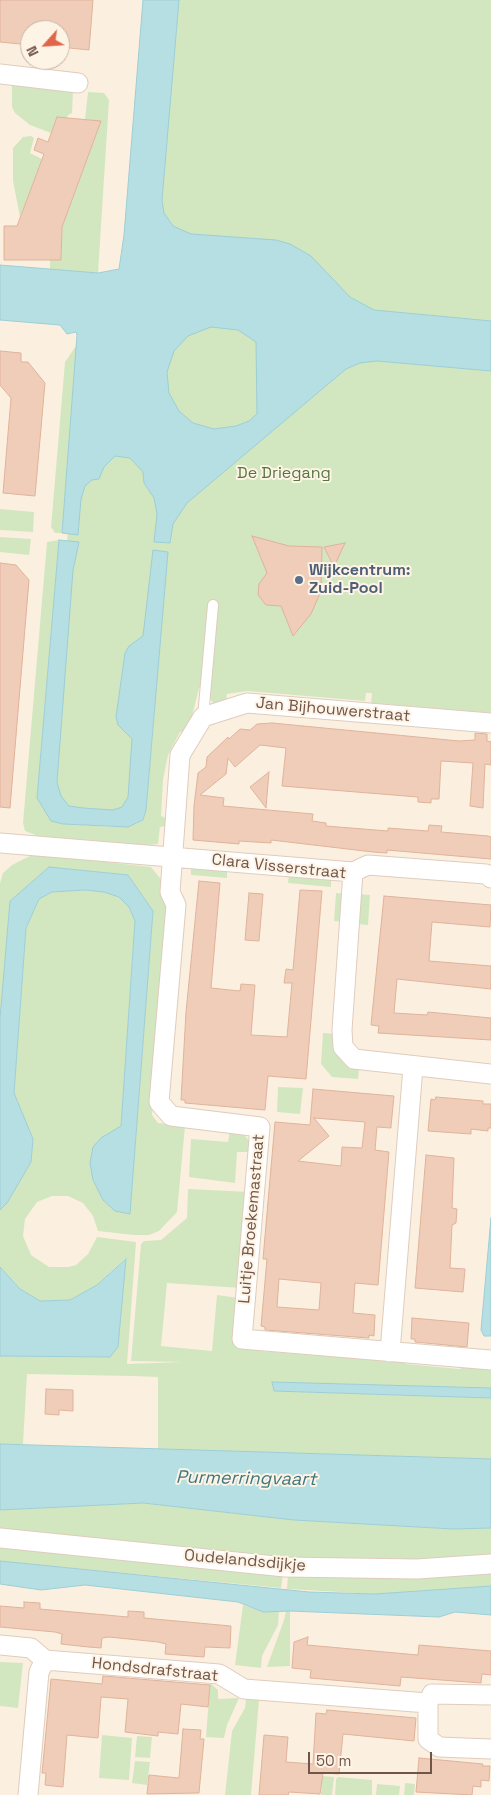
<!DOCTYPE html>
<style>
body{margin:0}
#map{position:relative;width:491px;height:1795px;overflow:hidden;background:#fbf0e0;font-family:"Space Grotesk",sans-serif}
canvas{display:block}
.north{position:absolute;left:20px;top:20px;width:50px;height:50px;box-sizing:border-box;background:#fef4e6;border:1px solid #c6b4a7;border-radius:50%;rotate:244deg;font-size:14px;font-weight:700;line-height:20px;text-align:center;color:#715549}
.north::after{content:'';display:block;margin:auto;width:18px;height:22px;background:#e16549;clip-path:polygon(50% 0,100% 100%,50% 72%,0 100%)}
.scale{position:absolute;left:308px;top:1752px;width:124px;height:22px;box-sizing:border-box;border:2px solid #715549;border-top:0;padding-left:6px;font-size:15px;line-height:18px;white-space:nowrap;color:#715549;-webkit-text-stroke:4px #fef4e6;paint-order:stroke}
</style>
<div id="map">
<canvas width="491" height="1795"></canvas>
<div class="north">N</div>
<div class="scale">50 m</div>
</div>
<script>
const g = document.querySelector('canvas').getContext('2d');
g.lineJoin = 'round';
function paint(path, color) { g.fillStyle = color; g.fill(path, 'evenodd'); }
const shape = rows => new Path2D(rows.map(r => 'M' + r).join(''));
function strokePath(path, color, width, dash) { g.strokeStyle = color; g.lineWidth = width; g.lineCap = dash ? 'butt' : 'round'; g.setLineDash(dash || []); g.stroke(path); }
function label(font, color, halo, rows, align = 'center') {
  g.font = font + ' "Space Grotesk",sans-serif'; g.lineWidth = 4; g.setLineDash([]); g.textBaseline = 'middle'; g.strokeStyle = halo; g.fillStyle = color; for (const [text, x, y, turn = 0] of rows) {
    g.save(); g.translate(x, y); g.rotate((+turn || 0) * Math.PI / 180); g.textAlign = isNaN(turn) ? turn : align; if (halo) g.strokeText(text, 0, 0); g.fillText(text, 0, 0); g.restore();
  }
}
paint(shape([
 [161,0,491,0,491,713,371,703,372,693,366,693,365,701,247,691,227,694,226,702,219,704,213,703,209,697,210,688,199,688,188,732,180,732,168,755,163,780,161,816,166,818,166,826,160,827,158,844,148,845,38,836,25,831,23,823,47,542,59,540,37,798,63,824,115,827,136,824,143,820,146,810,155,708,139,807,102,819,57,810,50,789,65,558,81,419,141,297],
 [16,82,73,91,72,113,68,115,66,120,57,117,51,133,30,125,15,113,12,107,12,86],
 [88,92,104,93,109,100,98,273,50,271,50,260,61,260,62,227,100,122,85,119],
 [31,136,34,138,30,153,42,159,20,217,13,181,13,148,23,137],
 [78,343,62,533,55,533,51,527,65,362],
 [0,509,34,512,33,532,0,530],
 [0,537,31,539,29,555,0,552],
 [34,854,151,867,164,883,171,907,152,1115,158,1123,185,1126,177,1212,159,1231,149,1235,134,1235,98,1231,93,1216,83,1203,68,1196,52,1196,37,1202,25,1219,23,1236,31,1255,49,1267,68,1267,76,1265,88,1254,97,1237,136,1242,127,1364,182,1362,131,1361,141,1244,144,1241,161,1240,187,1218,188,1189,251,1192,240,1288,167,1283,161,1346,212,1351,217,1295,239,1298,233,1344,259,1347,260,1351,361,1359,369,1354,405,1358,406,1364,460,1369,466,1363,491,1366,491,1388,272,1383,274,1391,491,1398,491,1459,158,1449,158,1377,132,1376,27,1374,23,1444,0,1444,0,1356,110,1357,125,1259,97,1285,70,1300,40,1301,20,1289,0,1267,0,1210,7,1203,31,1162,33,1139,14,1094,26,929,39,899,52,892,85,890,104,892,119,897,129,907,135,921,121,1126,115,1130,130,1214,153,911,128,875,49,867,10,901,0,1018,0,883,3,873,12,865],
 [191,865,227,870,227,878,191,875],
 [289,873,331,876,331,887,288,883],
 [336,893,346,894,344,922,334,921],
 [359,894,370,895,368,925,356,924],
 [323,1033,335,1034,337,1054,345,1064,359,1068,358,1079,332,1077,321,1064],
 [278,1087,303,1088,300,1114,277,1112],
 [230,1129,240,1130,251,1143,250,1152,237,1152,235,1183,189,1177,191,1139,228,1142],
 [143,1503,294,1520,453,1529,491,1528,491,1560,372,1566,0,1533,0,1510],
 [0,1542,283,1574,281,1588,18,1563,0,1561],
 [491,1569,491,1586,375,1594,287,1589,288,1575],
 [243,1605,263,1612,279,1611,278,1625,262,1656,261,1668,235,1665],
 [286,1611,290,1611,290,1666,267,1667,284,1620],
 [0,1662,23,1663,18,1708,0,1706],
 [210,1683,218,1690,218,1699,239,1698,227,1725,224,1738,206,1737],
 [246,1699,259,1700,251,1795,225,1795,232,1731,245,1708],
 [102,1735,132,1738,129,1780,99,1778],
 [137,1736,152,1737,150,1758,135,1757],
 [135,1761,150,1762,147,1785,132,1783],
 [322,1776,334,1777,332,1795,321,1795],
 [338,1777,372,1780,372,1795,335,1795,336,1779],
 [405,1783,415,1784,414,1795,404,1795],
 [377,1784,400,1786,399,1795,376,1795]
]), '#d2e7c0');
const water = shape([
 [143,0,179,0,162,200,164,213,173,226,191,234,276,240,290,244,311,256,350,297,374,310,491,321,491,371,377,361,360,363,346,369,187,503,173,524,170,543,154,542,157,514,154,498,144,483,143,472,130,458,115,456,104,467,99,479,92,480,85,486,81,499,78,535,62,533,77,335,76,332,67,334,60,325,0,320,0,265,98,273,119,269,124,235,143,0],
 [211,327,238,330,256,342,257,414,249,421,236,426,214,429,193,423,179,411,169,393,167,372,174,351,188,336,211,327],
 [59,540,79,542,73,570,57,782,61,796,69,806,83,808,113,810,122,807,128,797,132,739,118,725,116,717,125,653,129,646,143,636,153,550,168,552,146,810,143,820,128,827,63,824,51,821,37,798,59,540],
 [49,867,128,875,153,911,130,1214,115,1211,103,1200,93,1180,90,1163,93,1147,101,1138,121,1126,135,921,129,907,119,897,104,892,85,890,52,892,39,899,26,928,14,1093,33,1139,31,1162,7,1203,0,1210,0,1018,10,901,49,867],
 [491,1218,491,1336,484,1336,481,1330,491,1218],
 [126,1259,118,1347,110,1357,0,1356,0,1267,20,1289,40,1301,70,1300,97,1285,126,1259],
 [272,1382,491,1388,491,1398,274,1391,272,1382],
 [0,1444,491,1459,491,1528,453,1529,294,1520,143,1503,0,1510,0,1444],
 [0,1561,309,1592,375,1594,491,1586,491,1615,455,1612,439,1617,290,1611,263,1612,238,1602,85,1585,41,1590,0,1584,0,1561]
]);
paint(water, '#b6dfe3');
strokePath(water, '#9dced5', 1);
const building = shape([
 [0,0,93,0,89,50,60,47,60,30,30,30,30,45,0,42,0,0],
 [57,117,101,121,62,227,61,260,4,260,4,226,17,226,44,154,34,150,38,138,48,142,57,117],
 [0,351,21,353,21,362,28,362,45,383,35,496,3,493,11,398,0,385,0,351],
 [252,536,289,546,322,547,321,591,311,614,293,636,281,606,266,605,258,595,259,584,267,573,252,536],
 [345,543,334,567,324,547,345,543],
 [0,563,16,565,29,580,10,808,0,807,0,563],
 [272,723,459,741,475,740,475,733,487,734,487,741,491,742,491,765,485,764,483,808,470,806,473,763,441,761,439,799,431,799,431,803,418,802,418,797,282,786,286,748,260,745,235,767,228,758,226,774,200,795,224,798,223,806,313,814,312,821,326,823,326,826,388,831,388,828,428,831,429,825,442,826,441,832,488,836,491,837,491,859,387,850,387,853,373,852,271,840,271,843,239,841,239,844,193,840,194,806,198,773,206,767,207,757,228,737,229,739,240,729,250,730,257,724,272,723],
 [269,772,266,808,250,787,269,772],
 [199,881,220,883,211,988,240,991,241,984,255,985,251,1035,287,1037,292,983,284,983,286,969,293,970,300,890,322,891,306,1079,268,1076,265,1110,185,1103,185,1100,181,1100,186,1012,199,881],
 [249,893,263,894,259,941,245,940,249,893],
 [384,896,491,905,490,927,432,922,429,961,491,966,491,989,397,979,394,1013,427,1015,428,1012,491,1018,491,1040,378,1033,379,1026,371,1025,384,896],
 [313,1089,394,1096,391,1126,391,1128,377,1127,375,1150,389,1152,378,1285,355,1283,353,1313,375,1315,374,1336,369,1335,369,1338,265,1330,265,1327,261,1326,267,1259,263,1259,275,1122,310,1125,313,1089],
 [314,1118,365,1122,362,1148,342,1147,341,1166,298,1161,329,1136,314,1118],
 [279,1279,321,1283,319,1310,277,1307,279,1279],
 [436,1097,483,1101,483,1104,491,1104,491,1128,488,1128,488,1131,471,1129,471,1134,428,1131,431,1099,435,1100,436,1097],
 [426,1155,454,1158,452,1208,457,1209,456,1223,452,1225,450,1268,465,1269,463,1292,415,1288,426,1155],
 [412,1318,469,1323,467,1347,415,1342,415,1339,411,1339,412,1318],
 [46,1389,73,1390,73,1411,59,1410,59,1415,45,1414,46,1389],
 [24,1602,40,1603,40,1609,128,1617,128,1611,144,1612,144,1618,231,1626,230,1648,205,1647,204,1657,165,1654,166,1644,158,1642,109,1637,102,1638,101,1648,88,1647,61,1644,62,1634,55,1632,0,1627,0,1606,24,1608,24,1602],
 [308,1637,307,1645,418,1655,419,1645,491,1651,491,1675,482,1674,481,1683,401,1677,400,1686,310,1678,311,1670,292,1668,294,1642,308,1637],
 [103,1676,210,1685,208,1707,181,1704,178,1734,158,1732,158,1736,125,1732,128,1699,101,1697,98,1738,67,1735,63,1787,45,1785,46,1773,42,1773,51,1679,102,1684,103,1676],
 [327,1710,416,1718,414,1741,343,1734,339,1774,323,1773,320,1794,289,1792,288,1795,259,1795,264,1735,288,1737,286,1762,313,1764,316,1713,326,1714,327,1710],
 [183,1729,201,1730,200,1739,204,1739,199,1793,147,1794,149,1775,179,1778,183,1729],
 [419,1758,483,1764,482,1766,490,1766,489,1781,481,1780,481,1787,473,1786,472,1795,416,1792,419,1758]
]);
paint(building, '#efcdb9');
strokePath(building, '#e1b29a', 1);
const lane = shape([
 [203,717,213,605]
]);
const street = shape([
 [0,74,78,83],
 [491,723,247,703,203,717,180,755,170,892,176,905,159,1102,171,1116,260,1127,242,1339,491,1360],
 [0,843,353,872,342,1030,343,1047,354,1059,491,1074],
 [353,872,368,865,486,874,491,878],
 [390,1352,413,1067],
 [0,1538,285,1567,417,1569,491,1564],
 [0,1645,31,1648,45,1660],
 [491,1695,432,1694,428,1703,428,1739,439,1747,491,1749],
 [28,1795,39,1672,45,1660,219,1674,244,1689,428,1703]
]);
strokePath(lane, '#dfccbd', 12);
strokePath(street, '#dfccbd', 21);
strokePath(lane, '#fff', 10);
strokePath(street, '#fff', 19);
for (const [x, y, r, color] of [
 [299,580,5,"#5c6f8a"]
]) { const dot = new Path2D(); dot.arc(x, y, r, 0, 2 * Math.PI); g.fillStyle = color; g.fill(dot); strokePath(dot, '#fef4e6', 2); }
label('16px', '#547742', '#fef4e6', [
 ["De Driegang",284,474]
]);
label('bold 16px', '#4e5e75', '#fef4e6', [
 ["Wijkcentrum:",309,571],
 ["Zuid-Pool",309,589]
], 'left');
label('16px', '#715549', '#fef4e6', [
 ["Jan Bijhouwerstraat",333,710,5],
 ["Clara Visserstraat",279,867,6],
 ["Luitje Broekemastraat",252,1219,-85],
 ["Oudelandsdijkje",245,1561,5],
 ["Hondsdrafstraat",155,1670,6]
]);
label('italic 18px', '#41767d', '#fef4e6', [
 ["Purmerringvaart",246,1479,1]
]);
</script>
